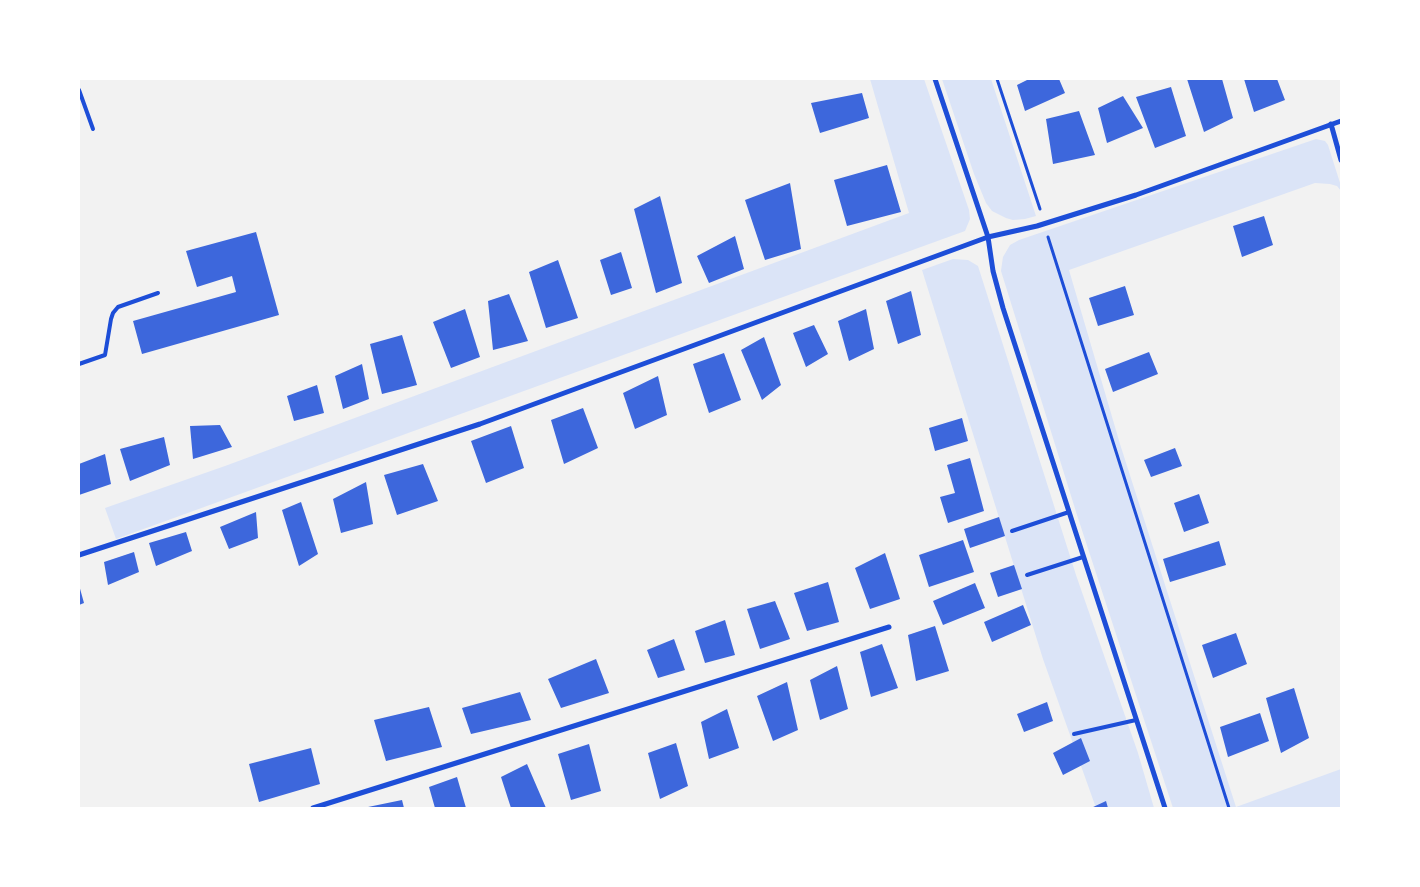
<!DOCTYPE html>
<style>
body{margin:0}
#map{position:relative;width:1420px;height:887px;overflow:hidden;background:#f2f2f2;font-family:Manrope,sans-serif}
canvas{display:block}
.frame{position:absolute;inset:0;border:80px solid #fff;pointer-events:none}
</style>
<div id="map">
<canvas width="1420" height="887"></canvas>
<div class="frame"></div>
</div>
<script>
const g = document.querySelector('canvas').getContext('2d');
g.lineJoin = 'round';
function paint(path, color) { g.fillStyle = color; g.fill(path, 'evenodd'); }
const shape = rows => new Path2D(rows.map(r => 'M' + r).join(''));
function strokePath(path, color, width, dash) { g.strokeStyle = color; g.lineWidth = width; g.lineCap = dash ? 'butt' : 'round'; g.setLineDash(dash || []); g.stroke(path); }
paint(shape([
 [870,79,924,79,969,210,970,219,965,231,116,539,105,508,225,466,909,213],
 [942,79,991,79,1036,216,1025,219,1013,220,1006,218,992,211,986,203,974,174],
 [1316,139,1325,141,1328,145,1341,186,1341,191,1337,186,1330,184,1315,183,1069,270,1120,444,1236,807,1341,769,1341,807,1338,808,1173,808,1077,515,1001,271,1003,257,1010,245,1019,240],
 [953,259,968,260,978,266,1076,575,1138,753,1154,808,1096,808,1043,659,922,270]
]), '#dbe4f7');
paint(shape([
 [1029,79,1059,79,1065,93,1025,111,1017,85],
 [1187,79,1222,79,1233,118,1204,132],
 [1244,79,1277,79,1285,100,1254,112],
 [1171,87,1186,136,1155,148,1136,97],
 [862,93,869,118,820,133,811,103],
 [1123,96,1143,128,1107,143,1098,108],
 [1079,111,1095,155,1053,164,1046,119],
 [887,165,901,212,847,226,834,180],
 [790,183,801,249,765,260,745,200],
 [660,196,682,283,656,293,634,209],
 [1264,216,1273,245,1242,257,1233,226],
 [256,232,279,315,142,354,133,321,236,292,232,276,197,287,186,251],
 [735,236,744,269,709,283,697,256],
 [621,252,632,288,611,295,600,260],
 [558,260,578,318,546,328,529,272],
 [1125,286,1134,315,1098,326,1089,298],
 [911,291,921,335,898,344,886,301],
 [509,294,528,341,493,350,488,301],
 [465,309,480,357,451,368,433,322],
 [866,309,874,349,849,361,838,321],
 [814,325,828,354,806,367,793,333],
 [402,335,417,385,382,394,370,344],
 [764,337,781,385,762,400,741,350],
 [1149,352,1158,374,1113,392,1105,369],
 [724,353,741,400,709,413,693,364],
 [362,364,369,399,343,409,335,376],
 [658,376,667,415,635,429,623,393],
 [317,385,324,413,294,421,287,396],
 [583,408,598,448,564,464,551,420],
 [962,418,968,441,935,451,929,428],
 [220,425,232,447,193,459,190,426],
 [511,426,524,468,486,483,471,441],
 [164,437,170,465,130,481,120,449],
 [1175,448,1182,466,1151,477,1144,460],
 [105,454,111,484,79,495,79,464],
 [970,458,984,511,948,523,940,497,955,493,947,465],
 [423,464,438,501,397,515,384,475],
 [366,482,373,524,341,533,333,499],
 [1199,494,1209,523,1184,532,1174,503],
 [301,502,318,554,299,566,282,510],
 [256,512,258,538,229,549,220,527],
 [999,517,1005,536,970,548,964,529],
 [186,532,192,551,156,566,149,543],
 [963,540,974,572,929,587,919,555],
 [1219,541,1226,565,1170,582,1163,559],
 [134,552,139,572,108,585,104,562],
 [885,553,900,599,870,609,855,568],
 [1014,565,1022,589,998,597,990,573],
 [828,582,839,622,807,631,794,593],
 [975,583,985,608,943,625,933,601],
 [79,585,84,603,79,605],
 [775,601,790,639,760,649,747,609],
 [1023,605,1031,625,992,642,984,622],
 [725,620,735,655,705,663,695,631],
 [935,626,949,671,916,681,908,635],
 [1236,633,1247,664,1213,678,1202,645],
 [674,639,685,670,658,678,647,650],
 [882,644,898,688,871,697,860,652],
 [596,659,609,693,561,708,548,679],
 [837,666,848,709,820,720,810,680],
 [787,682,798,730,773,741,757,696],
 [1294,688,1309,738,1281,753,1266,698],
 [520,692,531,720,471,734,462,708],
 [1047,702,1053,721,1024,732,1017,714],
 [429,707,442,747,386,761,374,720],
 [727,709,739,748,709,759,701,722],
 [1260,713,1269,741,1228,757,1220,727],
 [1081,738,1090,761,1063,775,1053,753],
 [676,743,688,786,660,799,648,753],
 [589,744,601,791,571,800,558,754],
 [311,748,320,784,259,802,249,764],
 [527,764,546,808,511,808,501,777],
 [457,777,466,808,435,808,429,787],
 [402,800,404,808,368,808,368,807],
 [1106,801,1108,808,1091,808]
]), '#3d67dc');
strokePath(shape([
 [997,79,1040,209],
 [1048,237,1229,808]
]), '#1d4ed8', 3);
strokePath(shape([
 [79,90,93,129],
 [79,364,105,355,111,319,113,313,118,307,158,293],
 [1012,531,1069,512],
 [1027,575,1083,557],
 [1074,734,1136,720]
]), '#1d4ed8', 4);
strokePath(shape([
 [935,79,988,237,993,271,1003,308,1165,808],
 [1331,124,1341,160],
 [79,555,480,424,988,237,1037,226,1136,195,1341,121],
 [313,808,889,627]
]), '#1d4ed8', 5);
</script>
